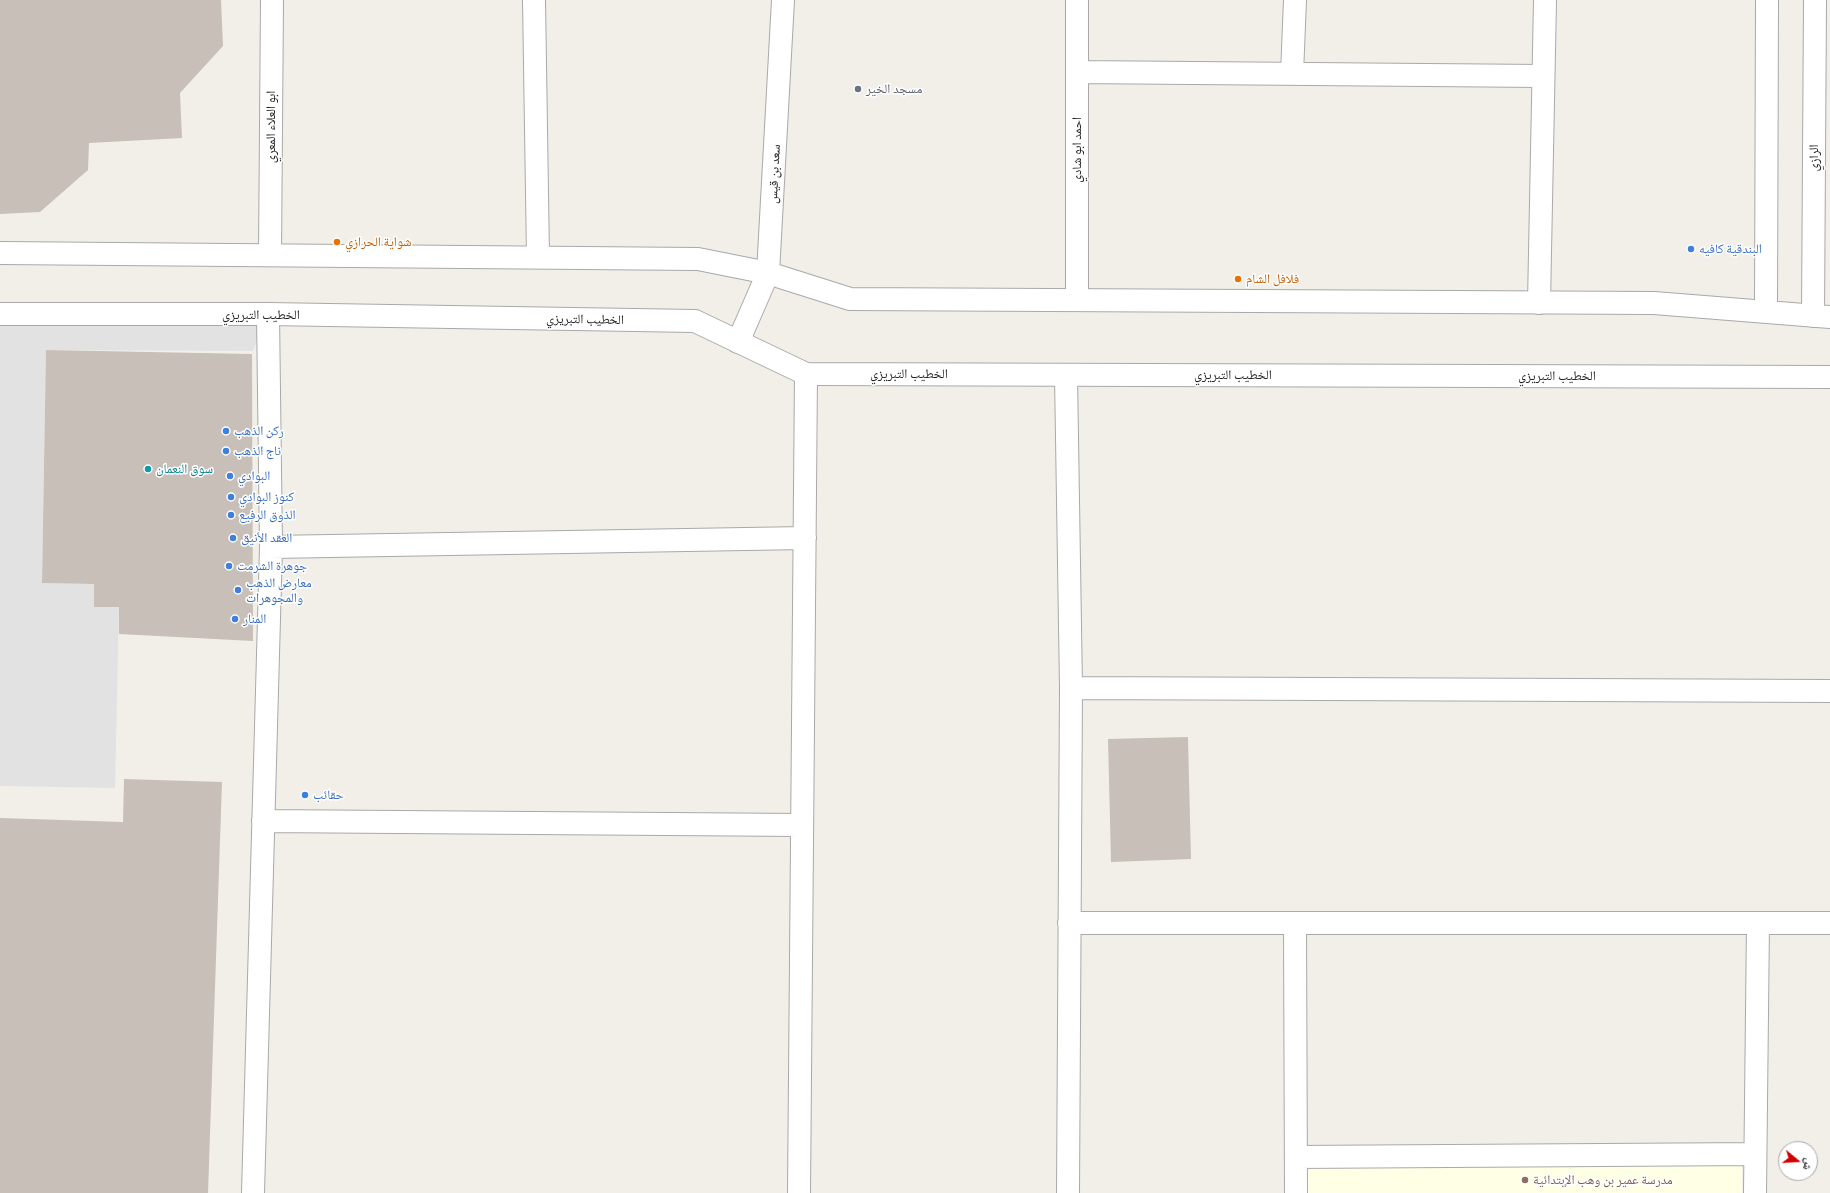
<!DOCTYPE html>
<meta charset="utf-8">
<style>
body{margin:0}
#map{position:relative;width:1830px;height:1193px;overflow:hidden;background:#f2efe9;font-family:Barlow,"Noto Naskh Arabic",sans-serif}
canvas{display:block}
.north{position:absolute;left:1778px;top:1141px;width:40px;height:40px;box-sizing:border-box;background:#fff;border:1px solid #a7a7a7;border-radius:50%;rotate:108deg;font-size:11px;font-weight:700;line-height:16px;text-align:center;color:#222}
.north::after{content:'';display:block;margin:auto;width:14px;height:18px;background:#d40000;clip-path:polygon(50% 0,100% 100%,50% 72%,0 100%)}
</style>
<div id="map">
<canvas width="1830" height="1193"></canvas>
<div class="north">ش</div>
</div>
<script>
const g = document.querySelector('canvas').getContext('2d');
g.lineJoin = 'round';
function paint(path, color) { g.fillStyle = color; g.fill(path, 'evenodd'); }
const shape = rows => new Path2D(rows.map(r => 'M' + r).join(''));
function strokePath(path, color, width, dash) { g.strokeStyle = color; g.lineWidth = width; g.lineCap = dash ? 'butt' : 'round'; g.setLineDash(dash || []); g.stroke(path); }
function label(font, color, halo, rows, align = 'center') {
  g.font = font + ' Barlow,"Noto Naskh Arabic",sans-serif'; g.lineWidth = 3; g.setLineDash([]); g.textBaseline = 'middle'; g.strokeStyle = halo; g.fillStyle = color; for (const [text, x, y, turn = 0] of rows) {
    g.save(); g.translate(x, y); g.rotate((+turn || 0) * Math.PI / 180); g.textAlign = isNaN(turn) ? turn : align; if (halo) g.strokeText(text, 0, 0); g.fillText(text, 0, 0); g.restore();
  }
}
paint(shape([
 [1742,1163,1742,1193,1307,1193,1307,1166]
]), '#ffffe5');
paint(shape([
 [268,314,253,351,46,350,42,583,94,584,119,607,115,788,0,786,0,319]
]), '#e2e2e2');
paint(shape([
 [0,0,221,0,223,46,180,93,182,138,89,143,88,170,40,212,0,214],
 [46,350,252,354,253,641,119,634,119,607,94,607,94,584,42,583],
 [1188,737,1191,859,1111,862,1108,739],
 [124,779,222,782,208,1193,0,1193,0,818,123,822]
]), '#c7bfb8');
const minor = shape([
 [534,0,538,257],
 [1077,72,1543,76],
 [1292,74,1295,0],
 [270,255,272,0],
 [1077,300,1077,0],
 [1539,303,1545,0],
 [738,342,768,273,783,0],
 [1066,375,1071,688,1068,1193],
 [271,547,805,538],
 [1071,688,1830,691],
 [263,821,802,825],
 [1069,923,1830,923],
 [1295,923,1296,1193],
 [1296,1157,1755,1154],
 [253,1193,271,547,268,314],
 [799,1193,806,374],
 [1755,1193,1758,923]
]);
const tertiary = shape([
 [0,253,698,259,768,273,850,299,1654,303,1830,317],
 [1766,312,1767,0],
 [0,314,268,314,695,321,806,374,1830,377],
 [1813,316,1815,0]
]);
strokePath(minor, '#a9a9a9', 24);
strokePath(tertiary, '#a9a9a9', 24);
strokePath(minor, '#fff', 22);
strokePath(tertiary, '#fff', 22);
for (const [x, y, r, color] of [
 [858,89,4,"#6b7280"],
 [337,242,4,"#e8710a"],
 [1691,249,4,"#3f7fe0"],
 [1238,279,4,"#e8710a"],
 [226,431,4,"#3f7fe0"],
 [226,451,4,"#3f7fe0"],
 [148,469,4,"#0f9aa8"],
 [230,476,4,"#3f7fe0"],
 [231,497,4,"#3f7fe0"],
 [231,515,4,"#3f7fe0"],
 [233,538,4,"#3f7fe0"],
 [229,566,4,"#3f7fe0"],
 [238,590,4,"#3f7fe0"],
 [235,619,4,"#3f7fe0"],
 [305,795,4,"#3f7fe0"],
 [1525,1180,4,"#8d6e63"]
]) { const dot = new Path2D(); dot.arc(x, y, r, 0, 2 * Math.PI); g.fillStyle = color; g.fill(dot); strokePath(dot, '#fff', 1.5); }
label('13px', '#5b616d', '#fff', [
 ["مسجد الخير",866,89]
], 'left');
label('13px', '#222', '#fff', [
 ["ابو العلاء المعري",271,127,-90],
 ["احمد ابو شادي",1077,150,-90],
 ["الرازي",1814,158,-90],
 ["سعد بن قيس",774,174,-87],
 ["الخطيب التبريزي",261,315],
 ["الخطيب التبريزي",585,319,1],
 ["الخطيب التبريزي",909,374],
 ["الخطيب التبريزي",1233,375],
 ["الخطيب التبريزي",1557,376]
]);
label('13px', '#c56008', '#fff', [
 ["شواية الحرازي",345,242],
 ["فلافل الشام",1246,279]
], 'left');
label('13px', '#366cbe', '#fff', [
 ["البندقية كافيه",1699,249],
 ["ركن الذهب",234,431],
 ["ناج الذهب",234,451],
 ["البوادي",238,476],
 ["كنوز البوادي",239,497],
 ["الذوق الرفيع",239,515],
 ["العقد الأنيق",241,538],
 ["جوهرة الشرمت",237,566],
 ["معارض الذهب",246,583],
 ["والمجوهرات",246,598],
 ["المنار",243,619],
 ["حقائب",313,795]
], 'left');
label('13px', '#0d838f', '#fff', [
 ["سوق النعمان",156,469]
], 'left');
label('13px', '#785e54', '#fff', [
 ["مدرسة عمير بن وهب الإبتدائية",1533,1180]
], 'left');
</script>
